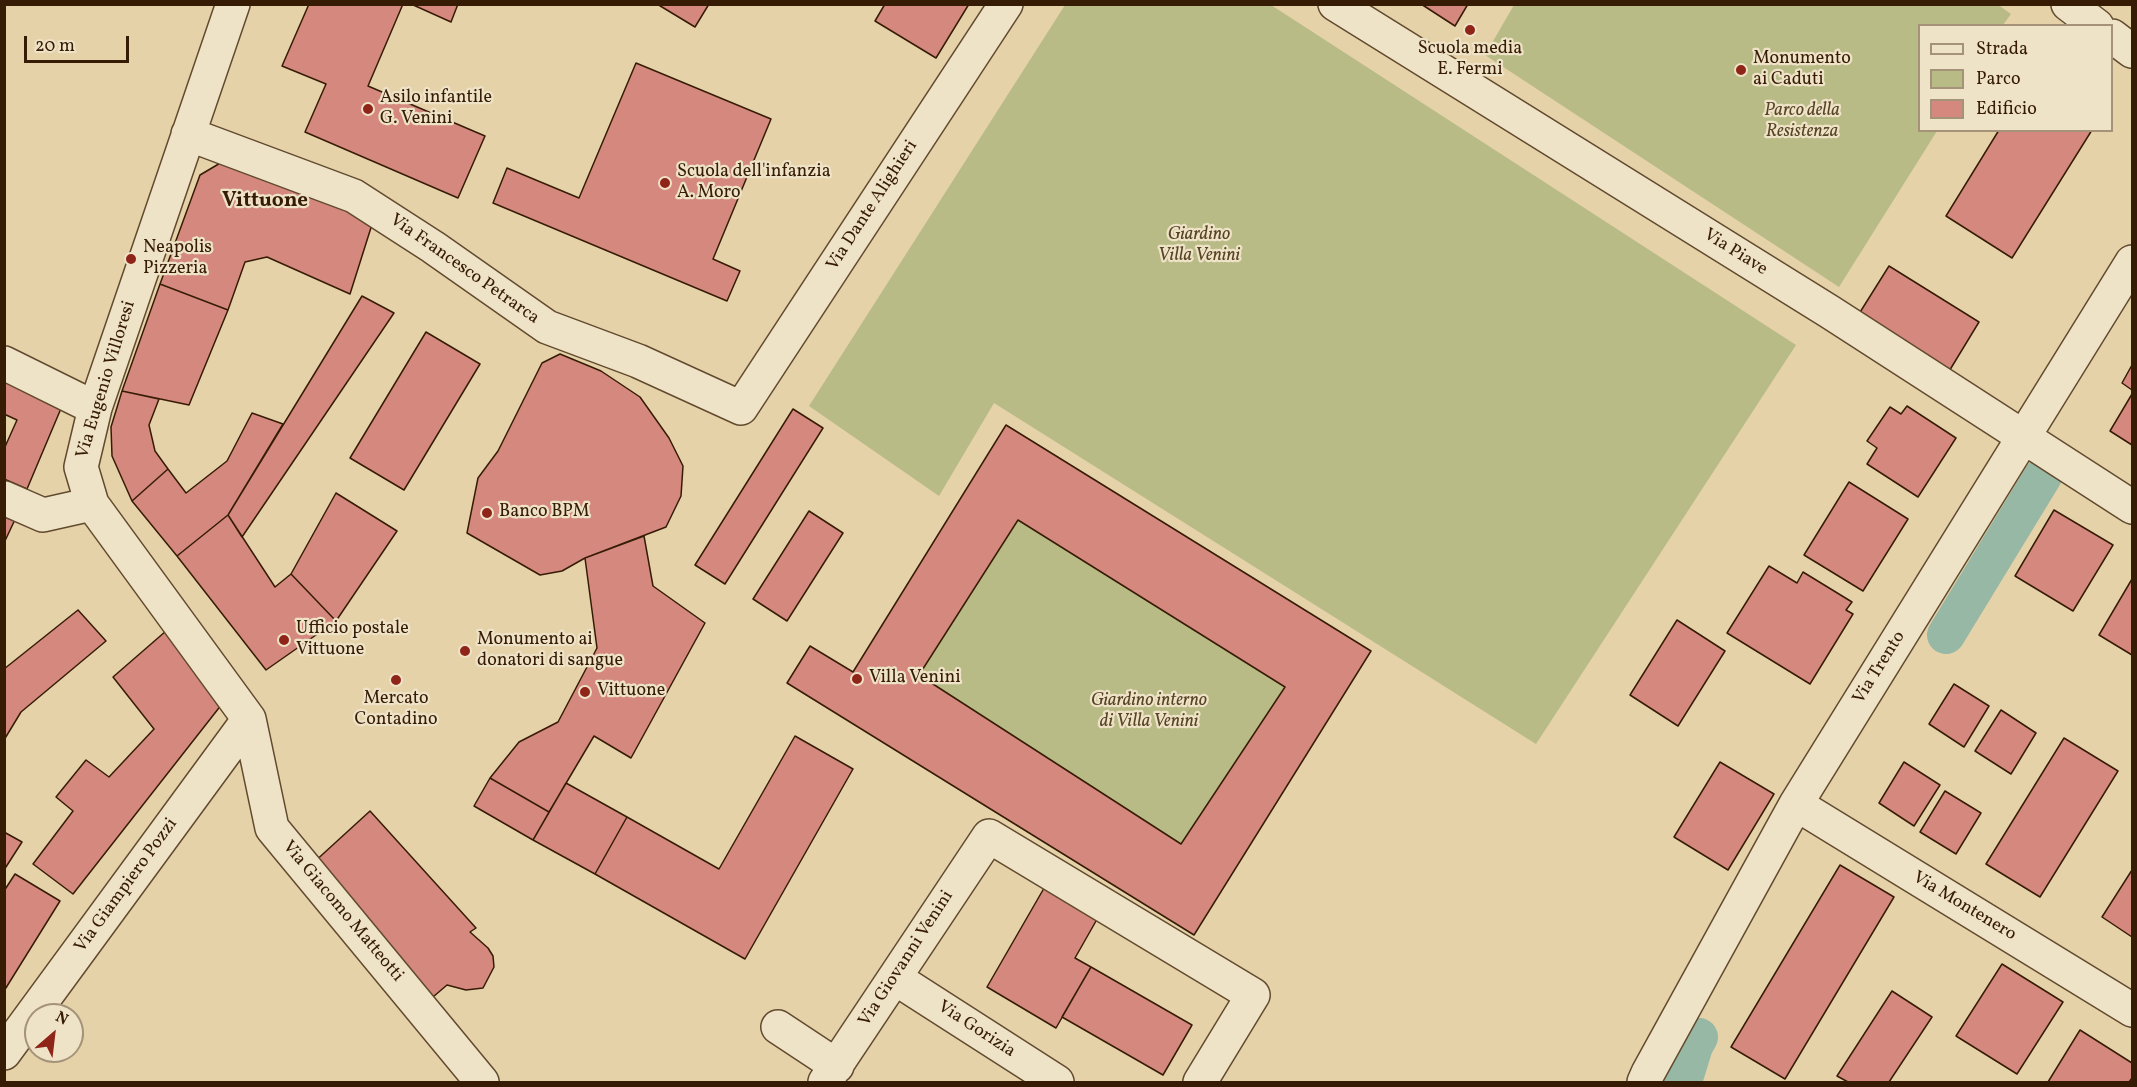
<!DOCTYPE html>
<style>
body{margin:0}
#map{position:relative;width:2137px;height:1087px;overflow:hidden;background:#e5d2a9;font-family:Vollkorn,serif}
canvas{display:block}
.frame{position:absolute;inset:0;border:6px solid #371c05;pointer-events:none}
.legend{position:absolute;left:1918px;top:24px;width:195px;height:108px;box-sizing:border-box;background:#eee2c7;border:2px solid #a59379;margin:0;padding:8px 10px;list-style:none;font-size:18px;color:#371c05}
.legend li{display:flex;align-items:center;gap:12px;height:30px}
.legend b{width:30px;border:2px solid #a59379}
.north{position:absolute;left:24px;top:1003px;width:60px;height:60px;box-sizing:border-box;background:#eee2c7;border:2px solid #a59379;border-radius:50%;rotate:28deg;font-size:16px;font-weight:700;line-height:24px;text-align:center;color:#371c05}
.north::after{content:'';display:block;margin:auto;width:21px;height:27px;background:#8f2418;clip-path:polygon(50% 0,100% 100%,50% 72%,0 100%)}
.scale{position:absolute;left:24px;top:36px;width:105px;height:27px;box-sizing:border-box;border:3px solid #371c05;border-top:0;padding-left:8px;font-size:18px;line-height:21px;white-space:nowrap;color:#371c05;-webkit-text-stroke:4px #eee2c7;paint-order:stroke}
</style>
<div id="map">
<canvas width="2137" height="1087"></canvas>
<div class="frame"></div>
<ul class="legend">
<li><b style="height:8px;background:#eee2c7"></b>Strada</li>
<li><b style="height:16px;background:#b8bb85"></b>Parco</li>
<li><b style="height:16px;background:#d4887e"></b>Edificio</li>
</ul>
<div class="north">N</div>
<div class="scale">20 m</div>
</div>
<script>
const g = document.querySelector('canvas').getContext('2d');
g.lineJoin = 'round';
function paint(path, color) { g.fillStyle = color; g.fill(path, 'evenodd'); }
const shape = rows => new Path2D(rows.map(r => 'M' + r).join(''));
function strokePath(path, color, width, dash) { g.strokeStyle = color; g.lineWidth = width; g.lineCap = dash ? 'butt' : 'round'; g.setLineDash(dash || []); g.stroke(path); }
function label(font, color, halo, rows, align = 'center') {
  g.font = font + ' Vollkorn,serif'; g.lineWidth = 4.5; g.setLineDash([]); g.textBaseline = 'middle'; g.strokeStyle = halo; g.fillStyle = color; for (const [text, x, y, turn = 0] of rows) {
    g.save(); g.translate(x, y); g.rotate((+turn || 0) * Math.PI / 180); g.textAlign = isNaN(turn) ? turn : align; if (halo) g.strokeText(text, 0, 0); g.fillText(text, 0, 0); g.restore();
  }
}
paint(shape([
 [1997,4,2011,14,2003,25,1920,26,1920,130,1937,131,1839,287,1485,55,1514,5],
 [1065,5,1271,5,1796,345,1536,744,994,403,939,496,809,406],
 [1018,520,1285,687,1181,844,919,675]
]), '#b8bb85');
strokePath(shape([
 [1946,635,2043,476],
 [1683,1082,1694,1046,1699,1037]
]), '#96b8a5', 38);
const building = shape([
 [309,4,403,4,368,86,485,136,458,198,305,132,326,84,282,66,309,4],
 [411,4,458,4,451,22,411,4],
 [657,4,709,4,695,27,657,4],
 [885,4,969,4,936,58,875,21,885,4],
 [1421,4,1468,4,1455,26,1421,4],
 [636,63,771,119,713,259,740,271,727,301,493,203,507,168,579,198,636,63],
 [1999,130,2092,130,2012,258,1946,216,1999,130],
 [222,162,375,215,350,294,267,257,245,262,228,310,160,284,200,175,222,162],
 [1889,266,1979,322,1948,373,1857,317,1889,266],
 [160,284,228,310,189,405,122,391,160,284],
 [362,296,394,313,242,537,228,515,362,296],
 [426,332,480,364,404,490,350,458,426,332],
 [560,354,601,371,640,397,669,438,683,466,681,496,666,527,585,558,562,571,540,575,467,533,478,478,498,451,542,363,560,354],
 [2132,365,2132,390,2122,383,2132,365],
 [4,373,65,399,27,489,4,479,4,449,17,420,4,414,4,373],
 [122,391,159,399,149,425,155,451,168,469,132,501,112,456,111,427,122,391],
 [2132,394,2132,445,2110,431,2132,394],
 [1907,406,1956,438,1918,497,1867,464,1877,448,1867,441,1890,407,1901,414,1907,406],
 [793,409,823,428,725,584,695,565,793,409],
 [252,413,283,424,228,515,177,556,132,501,168,469,186,493,227,461,252,413],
 [1006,425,1371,651,1194,935,787,683,810,646,853,672,1006,425],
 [1018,520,1285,687,1181,844,919,675,1018,520],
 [1849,482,1908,519,1863,591,1804,555,1849,482],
 [336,493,397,531,336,621,291,574,336,493],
 [4,504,19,511,4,543,4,504],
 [2054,510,2113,545,2073,611,2015,576,2054,510],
 [809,511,843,533,787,621,753,599,809,511],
 [228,515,275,587,291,574,336,621,266,670,177,556,228,515],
 [644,536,653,586,705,623,631,758,594,736,549,812,490,778,519,742,558,722,597,648,585,558,644,536],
 [1769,566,1797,583,1803,572,1852,602,1846,610,1853,614,1810,684,1727,633,1769,566],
 [2132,579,2132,655,2099,635,2132,579],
 [78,610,106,641,21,712,4,740,4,669,78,610],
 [1677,620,1725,651,1678,726,1630,695,1677,620],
 [166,631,222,704,73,894,33,864,73,811,56,797,86,760,109,777,154,729,113,677,166,631],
 [1954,684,1989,706,1964,747,1929,724,1954,684],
 [2001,710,2036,733,2011,774,1975,751,2001,710],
 [795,736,853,769,745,959,595,874,627,817,719,869,795,736],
 [2064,738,2118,771,2040,897,1986,864,2064,738],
 [1720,762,1774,794,1728,870,1674,837,1720,762],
 [1904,762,1940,785,1914,826,1879,803,1904,762],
 [490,778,549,812,533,840,474,806,490,778],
 [566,783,627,817,595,874,533,840,566,783],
 [1945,791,1981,813,1956,854,1920,832,1945,791],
 [370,811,476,928,470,932,488,948,493,956,494,967,483,988,466,990,447,985,433,997,312,864,370,811],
 [4,832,22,842,4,870,4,832],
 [1840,865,1894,897,1785,1079,1731,1047,1840,865],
 [2132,870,2132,937,2102,917,2132,870],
 [15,874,60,901,4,991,4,891,15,874],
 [1047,883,1100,914,1075,958,1091,967,1056,1028,987,987,1047,883],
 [2002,964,2063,1002,2017,1074,1956,1036,2002,964],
 [1091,967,1192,1025,1163,1075,1062,1017,1091,967],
 [1892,991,1932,1017,1889,1082,1848,1082,1837,1076,1892,991],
 [2080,1030,2132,1063,2132,1078,2129,1082,2048,1082,2080,1030]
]);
paint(building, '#d4887e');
strokePath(building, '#371c05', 1.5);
const minor = shape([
 [233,4,95,408,81,467,92,504,249,719,272,828,482,1082],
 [1335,4,1830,312,2132,507],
 [2068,4,2097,26],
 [2112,36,2132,51],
 [188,134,354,196,433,247,547,327,638,361,741,408,1006,4],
 [4,363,95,408],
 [4,498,43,515,92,504],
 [1796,804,2132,1010],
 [895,978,1057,1082],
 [778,1027,837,1066],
 [4,1053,249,719],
 [825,1082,989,836,1253,995,1200,1082],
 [1644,1082,1648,1073,1796,804,2132,262]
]);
strokePath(minor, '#624a2e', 36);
strokePath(minor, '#eee2c7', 33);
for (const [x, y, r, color] of [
 [1470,30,6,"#8f2418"],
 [1741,70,6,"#8f2418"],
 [368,109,6,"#8f2418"],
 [665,183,6,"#8f2418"],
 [131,259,6,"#8f2418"],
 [487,513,6,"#8f2418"],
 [284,640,6,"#8f2418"],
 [465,651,6,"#8f2418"],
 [857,679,6,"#8f2418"],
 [396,680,6,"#8f2418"],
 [585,692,6,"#8f2418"]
]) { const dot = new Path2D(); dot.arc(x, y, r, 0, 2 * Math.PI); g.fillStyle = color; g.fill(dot); strokePath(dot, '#eee2c7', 2); }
label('18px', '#371c05', '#eee2c7', [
 ["Scuola media",1470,50,"center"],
 ["E. Fermi",1470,71,"center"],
 ["Monumento",1753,60],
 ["ai Caduti",1753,81],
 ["Asilo infantile",380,99],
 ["G. Venini",380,120],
 ["Scuola dell'infanzia",677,173],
 ["A. Moro",677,194],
 ["Neapolis",143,249],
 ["Pizzeria",143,270],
 ["Banco BPM",499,513],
 ["Ufficio postale",296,630],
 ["Vittuone",296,651],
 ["Monumento ai",477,641],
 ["donatori di sangue",477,662],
 ["Villa Venini",869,679],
 ["Vittuone",597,692],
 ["Mercato",396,700,"center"],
 ["Contadino",396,721,"center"]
], 'left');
label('italic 18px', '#574425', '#eee2c7', [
 ["Parco della",1802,112],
 ["Resistenza",1802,133],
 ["Giardino",1199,236],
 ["Villa Venini",1199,257],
 ["Giardino interno",1149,702],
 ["di Villa Venini",1149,723]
]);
label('18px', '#371c05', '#eee2c7', [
 ["Via Dante Alighieri",873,206,-57],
 ["Via Piave",1735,253,32],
 ["Via Francesco Petrarca",464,270,35],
 ["Via Eugenio Villoresi",107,380,-73],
 ["Via Trento",1880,668,-58],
 ["Via Giampiero Pozzi",127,886,-54],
 ["Via Montenero",1964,907,31],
 ["Via Giacomo Matteotti",342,912,50],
 ["Via Giovanni Venini",907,959,-57],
 ["Via Gorizia",976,1030,33]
]);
label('bold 21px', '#371c05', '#eee2c7', [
 ["Vittuone",265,202]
]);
</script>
